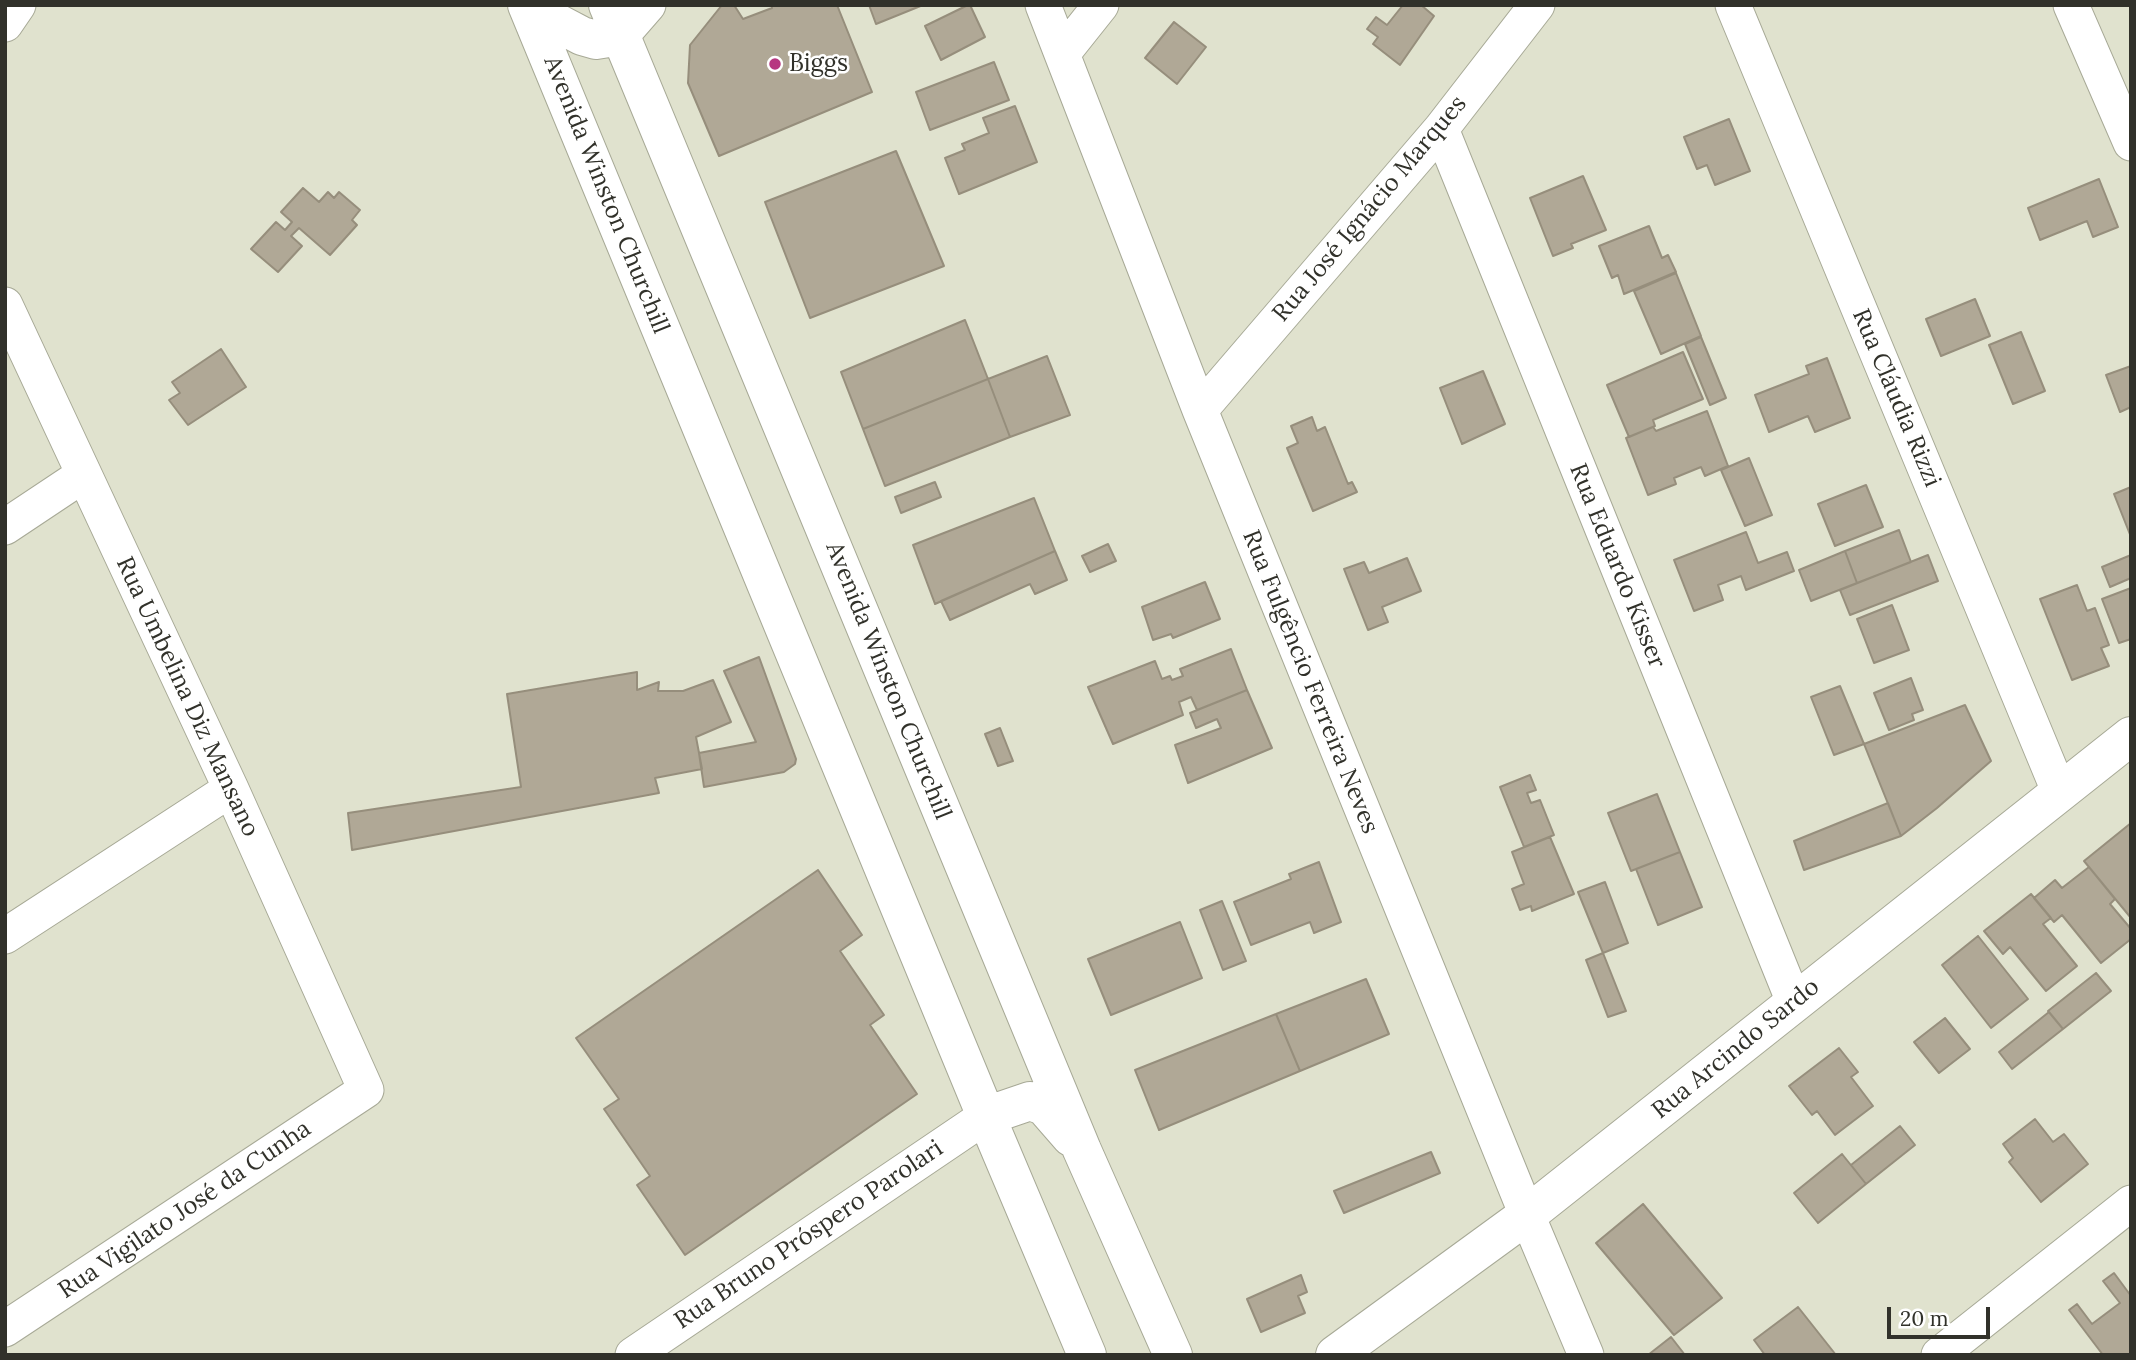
<!DOCTYPE html>
<meta charset="utf-8">
<style>
body{margin:0}
#map{position:relative;width:2136px;height:1360px;overflow:hidden;background:#e0e2ce;font-family:Lora,serif}
canvas{display:block}
.frame{position:absolute;inset:0;border:7px solid #31312a;pointer-events:none}
.scale{position:absolute;left:1887px;top:1307px;width:103px;height:32px;box-sizing:border-box;border:4px solid #31312a;border-top:0;padding-left:9px;font-size:21px;line-height:24px;white-space:nowrap;color:#31312a;-webkit-text-stroke:5px #fff;paint-order:stroke}
</style>
<div id="map">
<canvas width="2136" height="1360"></canvas>
<div class="frame"></div>
<div class="scale">20 m</div>
</div>
<script>
const g = document.querySelector('canvas').getContext('2d');
g.lineJoin = 'round';
function paint(path, color) { g.fillStyle = color; g.fill(path, 'evenodd'); }
const shape = rows => new Path2D(rows.map(r => 'M' + r).join(''));
function strokePath(path, color, width, dash) { g.strokeStyle = color; g.lineWidth = width; g.lineCap = dash ? 'butt' : 'round'; g.setLineDash(dash || []); g.stroke(path); }
function label(font, color, halo, rows, align = 'center') {
  g.font = font + ' Lora,serif'; g.lineWidth = 5; g.setLineDash([]); g.textBaseline = 'middle'; g.strokeStyle = halo; g.fillStyle = color; for (const [text, x, y, turn = 0] of rows) {
    g.save(); g.translate(x, y); g.rotate((+turn || 0) * Math.PI / 180); g.textAlign = isNaN(turn) ? turn : align; if (halo) g.strokeText(text, 0, 0); g.fillText(text, 0, 0); g.restore();
  }
}
const building = shape([
 [722,5,734,5,743,19,772,8,771,5,837,5,872,92,719,156,688,83,690,45,722,5],
 [869,5,923,5,876,24,869,5],
 [968,5,970,5,985,37,941,60,925,26,968,5],
 [1403,5,1421,5,1434,16,1400,65,1373,44,1378,37,1367,29,1376,17,1387,25,1403,5],
 [1174,22,1206,47,1177,84,1145,58,1174,22],
 [994,62,1009,100,930,130,916,92,994,62],
 [1015,106,1037,162,959,194,945,158,965,150,962,144,989,133,983,118,1015,106],
 [1729,119,1750,171,1715,185,1707,165,1697,169,1684,137,1729,119],
 [896,151,944,266,810,318,765,202,896,151],
 [1583,176,1606,230,1571,244,1573,248,1553,256,1530,198,1583,176],
 [2099,179,2118,227,2093,237,2087,221,2040,240,2028,208,2099,179],
 [303,188,319,202,328,192,334,198,339,192,360,210,352,220,357,225,330,255,299,228,291,236,302,246,278,272,251,249,276,222,285,230,292,222,281,212,303,188],
 [1649,226,1662,258,1668,255,1676,272,1624,294,1618,275,1612,278,1599,246,1649,226],
 [1676,273,1701,336,1661,354,1634,291,1676,273],
 [1975,299,1990,336,1941,356,1926,319,1975,299],
 [965,320,988,379,863,429,841,372,965,320],
 [2021,332,2045,391,2013,404,1989,345,2021,332],
 [1701,337,1726,398,1710,405,1685,344,1701,337],
 [221,349,246,387,188,425,169,400,180,393,172,382,221,349],
 [1683,352,1703,399,1653,420,1655,426,1629,437,1607,385,1683,352],
 [1047,356,1070,415,1010,437,988,379,1047,356],
 [1827,358,1850,418,1815,432,1808,416,1769,432,1755,395,1809,374,1806,366,1827,358],
 [2131,366,2131,407,2120,412,2106,375,2131,366],
 [1483,371,1505,424,1462,444,1440,388,1483,371],
 [988,379,1010,437,885,486,863,429,988,379],
 [1707,411,1728,466,1705,476,1701,467,1674,478,1676,484,1648,495,1626,438,1653,427,1656,431,1707,411],
 [1312,417,1317,431,1325,427,1348,484,1352,482,1357,492,1313,511,1287,448,1298,443,1291,426,1312,417],
 [1749,458,1772,515,1745,526,1721,470,1749,458],
 [935,482,941,497,901,513,895,497,935,482],
 [1866,485,1883,527,1835,546,1818,504,1866,485],
 [2131,487,2131,537,2114,494,2131,487],
 [1034,498,1055,551,935,604,913,545,1034,498],
 [1899,530,1911,562,1857,583,1845,551,1899,530],
 [1746,532,1758,563,1787,552,1794,571,1746,590,1741,576,1718,585,1723,600,1694,611,1674,560,1746,532],
 [1108,544,1116,561,1090,572,1082,556,1108,544],
 [1055,551,1067,580,1035,594,1030,584,950,620,941,601,1055,551],
 [1845,551,1857,583,1811,601,1799,570,1845,551],
 [1928,555,1938,581,1850,615,1840,590,1928,555],
 [2131,555,2131,578,2110,587,2102,567,2131,555],
 [1407,558,1421,591,1382,607,1388,622,1368,630,1344,569,1364,562,1369,573,1407,558],
 [1205,582,1220,619,1173,638,1171,634,1153,640,1142,607,1205,582],
 [2077,585,2087,611,2095,608,2109,645,2101,648,2109,666,2072,680,2040,599,2077,585],
 [2131,588,2131,639,2119,643,2102,599,2131,588],
 [1892,605,1909,650,1874,663,1857,619,1892,605],
 [1231,649,1247,690,1197,710,1191,697,1179,702,1183,715,1113,744,1088,687,1155,661,1162,679,1170,676,1172,680,1183,676,1180,669,1231,649],
 [759,657,796,759,795,764,784,772,704,787,699,753,756,742,724,671,759,657],
 [637,672,637,690,659,682,658,691,683,691,713,680,731,722,696,737,702,769,655,778,659,793,352,850,348,813,521,787,507,694,637,672],
 [1911,678,1923,710,1912,714,1914,720,1889,730,1874,693,1911,678],
 [1840,686,1864,744,1834,755,1811,697,1840,686],
 [1247,690,1272,748,1188,783,1175,745,1221,728,1217,719,1196,728,1190,713,1247,690],
 [1965,705,1991,761,1937,808,1901,836,1864,744,1965,705],
 [1000,728,1013,761,998,766,985,734,1000,728],
 [1530,775,1536,790,1527,793,1531,803,1540,800,1554,835,1524,847,1500,787,1530,775],
 [1657,794,1680,852,1631,871,1608,813,1657,794],
 [1888,803,1901,836,1804,870,1794,841,1888,803],
 [2131,823,2131,918,2084,861,2131,823],
 [1550,837,1574,894,1532,911,1531,906,1520,910,1512,889,1524,884,1512,852,1550,837],
 [1680,852,1702,907,1658,925,1636,869,1680,852],
 [1319,862,1341,922,1314,933,1310,922,1251,945,1234,902,1291,879,1289,874,1319,862],
 [2089,867,2115,899,2110,904,2131,929,2131,939,2101,963,2062,915,2054,922,2034,898,2055,880,2062,888,2089,867],
 [818,870,862,935,840,951,884,1015,870,1025,917,1094,685,1255,637,1185,650,1176,604,1109,619,1099,576,1038,818,870],
 [1605,882,1628,943,1603,953,1578,892,1605,882],
 [2031,894,2051,918,2043,924,2077,966,2046,991,2010,947,2003,954,1984,931,2031,894],
 [1222,901,1246,961,1223,970,1200,910,1222,901],
 [1180,922,1202,978,1111,1015,1088,959,1180,922],
 [1978,936,2028,999,1991,1028,1942,965,1978,936],
 [1603,953,1626,1011,1608,1017,1586,960,1603,953],
 [2096,973,2111,991,2063,1029,2048,1011,2096,973],
 [1366,979,1389,1034,1300,1071,1276,1014,1366,979],
 [2049,1012,2063,1029,2012,1069,1999,1052,2049,1012],
 [1276,1014,1300,1071,1159,1130,1135,1070,1276,1014],
 [1945,1018,1970,1049,1939,1073,1914,1042,1945,1018],
 [1839,1048,1858,1072,1851,1077,1873,1106,1835,1135,1817,1111,1812,1115,1789,1086,1839,1048],
 [2035,1119,2053,1142,2064,1134,2088,1164,2041,1202,2009,1162,2013,1158,2003,1144,2035,1119],
 [1900,1126,1915,1145,1866,1184,1851,1165,1900,1126],
 [1431,1152,1440,1173,1344,1213,1334,1191,1431,1152],
 [1842,1154,1866,1184,1818,1223,1794,1193,1842,1154],
 [1643,1204,1722,1298,1674,1335,1596,1243,1643,1204],
 [2114,1273,2131,1296,2131,1355,2103,1355,2069,1310,2077,1304,2092,1324,2120,1303,2103,1281,2114,1273],
 [1301,1275,1307,1292,1298,1296,1305,1313,1261,1332,1247,1299,1301,1275],
 [1798,1307,1836,1355,1765,1355,1754,1340,1798,1307],
 [1671,1337,1685,1355,1648,1355,1671,1337]
]);
paint(building, '#b0a896');
strokePath(building, '#968e7c', 2);
const minor = shape([
 [1043,5,1200,410,1527,1215,1586,1355],
 [1733,5,2059,791],
 [2071,5,2131,143],
 [5,24,18,5],
 [621,36,648,5],
 [1062,54,1101,5],
 [1441,129,1794,1002],
 [5,305,231,789,366,1090,5,1329],
 [1200,410,1441,129,1537,5],
 [5,527,83,475],
 [5,936,231,789],
 [633,1355,986,1116],
 [1939,1355,2131,1203]
]);
const tertiary = shape([
 [1335,1355,1527,1215,2131,736]
]);
const secondary = shape([
 [527,5,986,1116,1087,1355],
 [608,5,1082,1150,1173,1355],
 [529,8,582,36,596,40,621,36],
 [986,1116,1030,1101,1044,1106,1071,1137]
]);
strokePath(minor, '#a7a996', 37);
strokePath(tertiary, '#a7a996', 40);
strokePath(secondary, '#a7a996', 40);
strokePath(minor, '#fff', 35);
strokePath(tertiary, '#fff', 38);
strokePath(secondary, '#fff', 38);
for (const [x, y, r, color] of [
 [775,64,7,"#b73680"]
]) { const dot = new Path2D(); dot.arc(x, y, r, 0, 2 * Math.PI); g.fillStyle = color; g.fill(dot); strokePath(dot, '#fff', 2.5); }
label('24px', '#31312a', '#fff', [
 ["Biggs",789,64]
], 'left');
label('24px', '#31312a', '#fff', [
 ["Avenida Winston Churchill",606,195,68],
 ["Rua José Ignácio Marques",1370,209,-50],
 ["Rua Cláudia Rizzi",1896,398,67],
 ["Rua Eduardo Kisser",1617,566,68],
 ["Avenida Winston Churchill",888,681,68],
 ["Rua Fulgêncio Ferreira Neves",1310,682,68],
 ["Rua Umbelina Diz Mansano",187,697,65],
 ["Rua Arcindo Sardo",1736,1049,-39],
 ["Rua Vigilato José da Cunha",185,1210,-34],
 ["Rua Bruno Próspero Parolari",809,1235,-34]
]);
</script>
